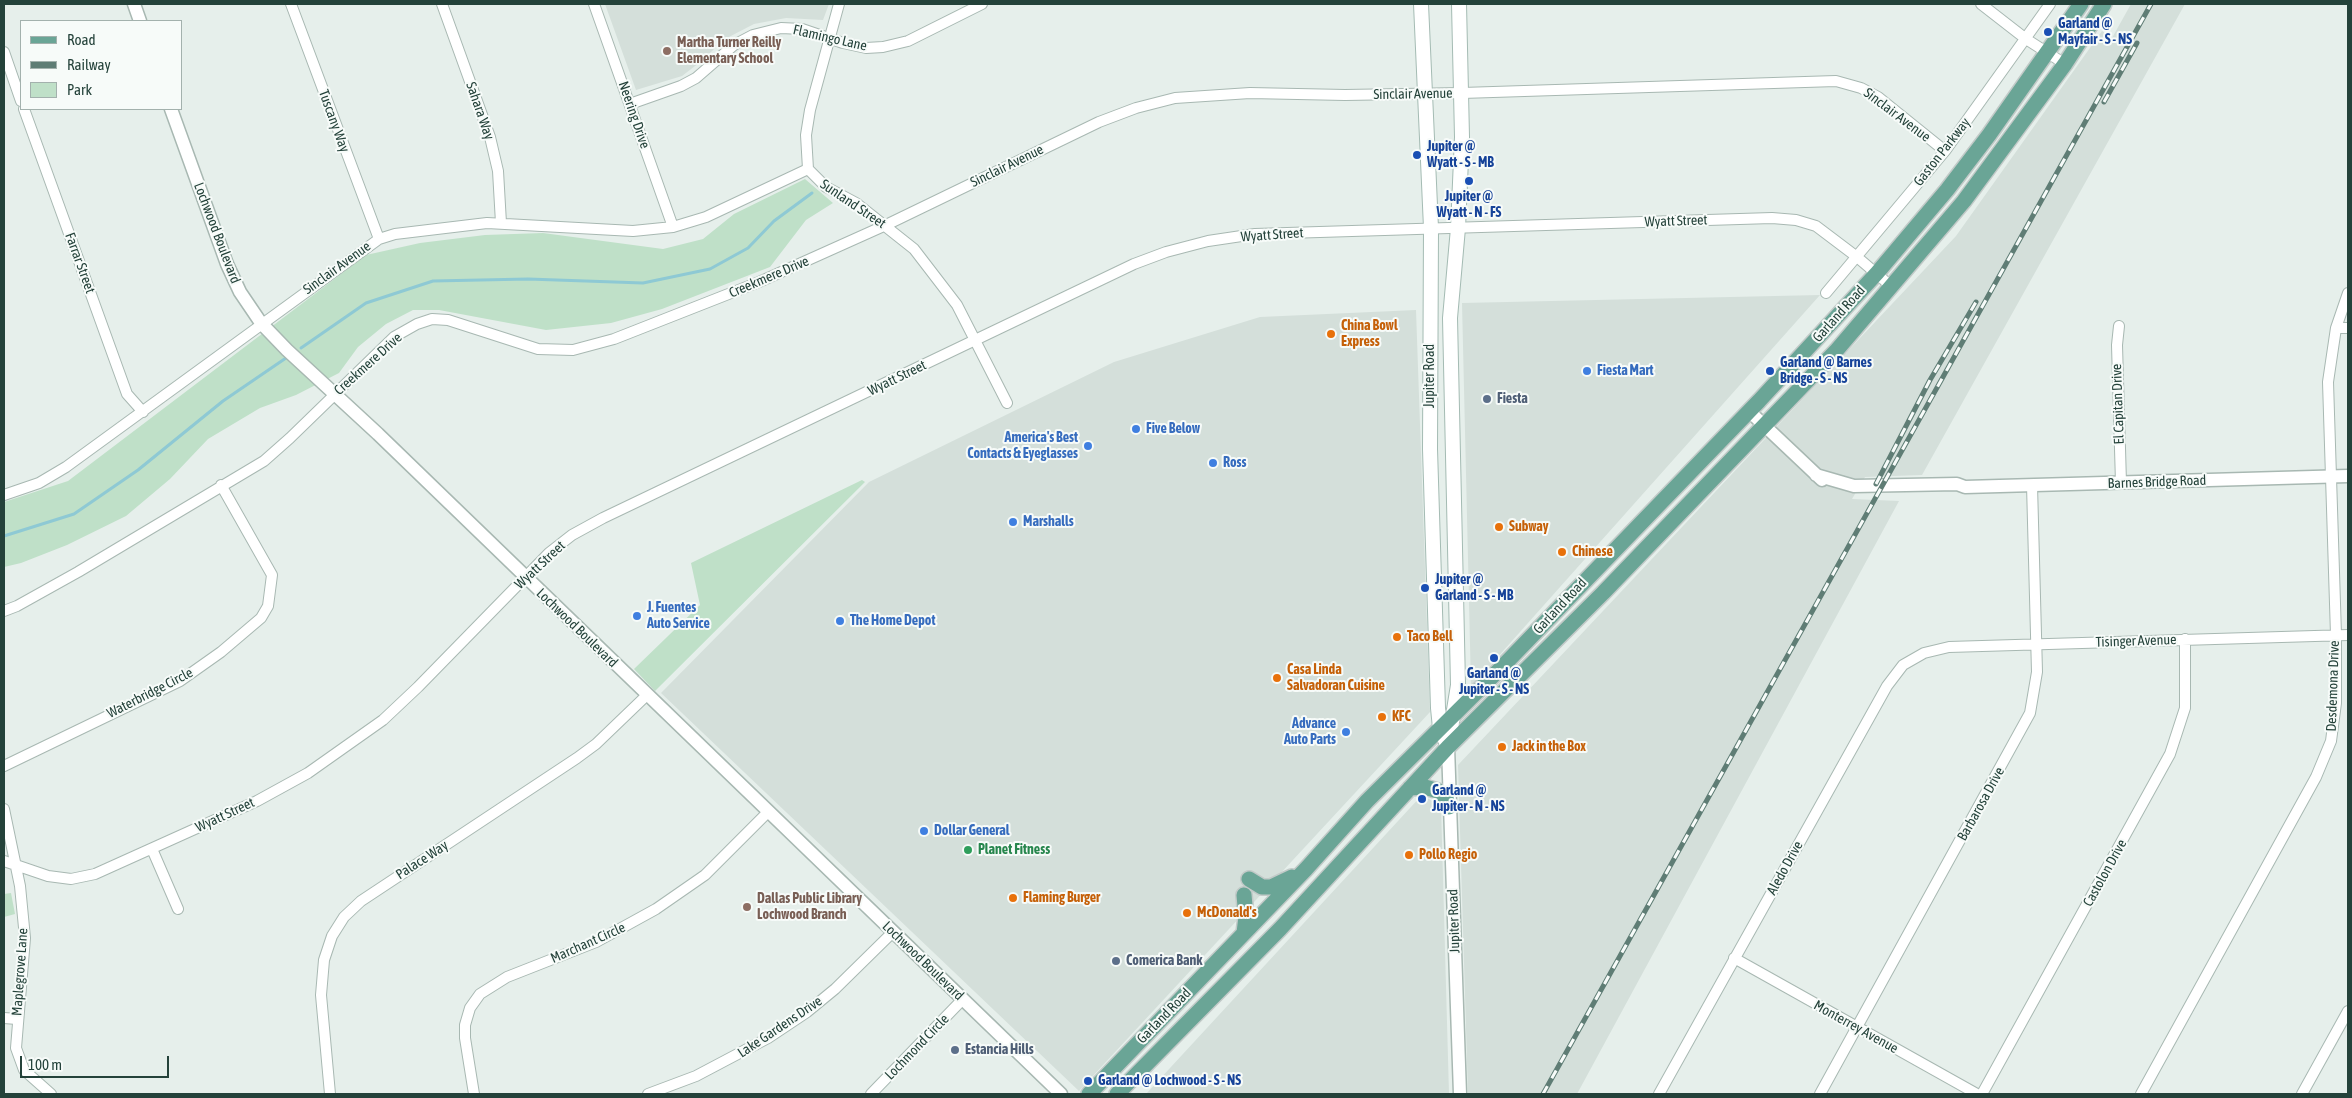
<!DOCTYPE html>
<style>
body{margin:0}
#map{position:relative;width:2352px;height:1098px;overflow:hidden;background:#e6efeb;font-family:"Asap Condensed",sans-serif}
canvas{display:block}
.frame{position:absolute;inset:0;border:5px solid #24423a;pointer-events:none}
.legend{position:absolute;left:20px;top:20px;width:162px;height:90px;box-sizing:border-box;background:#f7fbf9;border:1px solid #a3b1ad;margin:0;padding:6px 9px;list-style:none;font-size:15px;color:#24423a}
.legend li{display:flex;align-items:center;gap:10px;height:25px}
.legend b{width:25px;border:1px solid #a3b1ad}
.scale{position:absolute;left:20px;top:1056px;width:149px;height:22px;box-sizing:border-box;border:2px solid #24423a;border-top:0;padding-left:6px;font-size:15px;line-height:18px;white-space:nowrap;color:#24423a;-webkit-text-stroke:4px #f7fbf9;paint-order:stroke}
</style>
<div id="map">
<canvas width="2352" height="1098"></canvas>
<div class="frame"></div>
<ul class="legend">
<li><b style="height:6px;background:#6aa596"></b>Road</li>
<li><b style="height:6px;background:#5f7d75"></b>Railway</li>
<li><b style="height:14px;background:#bfe0c8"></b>Park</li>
</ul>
<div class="scale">100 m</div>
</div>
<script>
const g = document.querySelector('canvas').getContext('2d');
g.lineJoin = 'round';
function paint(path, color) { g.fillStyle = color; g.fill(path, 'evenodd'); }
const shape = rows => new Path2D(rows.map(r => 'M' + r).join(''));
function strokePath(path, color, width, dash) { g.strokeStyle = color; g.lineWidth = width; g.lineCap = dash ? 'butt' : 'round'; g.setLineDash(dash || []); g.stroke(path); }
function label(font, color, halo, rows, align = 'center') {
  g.font = font + ' "Asap Condensed",sans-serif'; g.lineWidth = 4; g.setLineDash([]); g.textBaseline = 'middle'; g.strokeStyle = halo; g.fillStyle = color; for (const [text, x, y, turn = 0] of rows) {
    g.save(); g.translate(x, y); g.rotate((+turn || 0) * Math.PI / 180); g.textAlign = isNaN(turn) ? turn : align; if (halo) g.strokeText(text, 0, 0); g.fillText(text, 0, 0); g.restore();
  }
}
paint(shape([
 [605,4,829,4,823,20,786,18,754,24,725,39,699,63,682,76,636,90],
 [2131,4,2185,4,1922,475,1865,477,1852,499,1899,501,1577,1094,1468,1094,1458,765,1956,236,2102,31,2112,38],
 [1820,295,1471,687,1462,303],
 [1416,310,1430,712,1079,1091,661,693,869,482,1114,362,1260,317],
 [1422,795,1441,806,1449,1094,1146,1094]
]), '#d4dfda');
paint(shape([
 [805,179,833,203,806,220,770,267,662,309,611,323,546,330,439,310,413,310,386,324,358,347,339,373,296,395,260,408,208,439,170,479,126,516,67,545,21,563,4,567,4,502,68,481,366,255,420,243,485,235,543,233,663,249,703,239,734,214],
 [862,480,865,482,655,691,634,669,700,605,691,563],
 [11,893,15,914,4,917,4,894]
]), '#bfe0c8');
strokePath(shape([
 [301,348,366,303,433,281,528,279,643,283,710,269,748,248,774,221,812,193],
 [4,536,74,514,138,470,223,401,286,358]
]), '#8ec9d4', 3);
const minor = shape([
 [291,4,379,239],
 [442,4,490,137,498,171,501,223],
 [594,4,673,227],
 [839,4,810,110,806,135,808,169,826,187,856,203,914,249,957,305,1007,403],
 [1981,4,2026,39,2065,64],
 [4,52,21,101],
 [630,104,681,86,696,78,734,45,753,35,781,28,802,29,843,43,866,48,883,47,908,41,982,4],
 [24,109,127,394,143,412],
 [1826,293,1945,151,2050,4],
 [2119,326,2117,345,2121,483],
 [2336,328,2348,328],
 [4,495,39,483,66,467,379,239,395,234,487,223,633,231,673,227,706,217,808,169],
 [4,611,17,606,78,572,264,461,290,438,394,337,417,324,432,319,448,320,538,349,573,350,614,339,759,282,886,225,1099,122,1136,108,1175,98,1250,93,1345,95,1462,93,1836,81,1861,88,1878,97,1945,151],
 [4,766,180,681,221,652,261,618,268,606,272,575,221,485],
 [4,809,20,886,25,938,16,1048,24,1070,51,1094],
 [152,849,178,909],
 [4,861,48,876,71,879,95,874,257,801,308,773,383,720,418,687,549,553,572,535,603,518,1134,264,1166,252,1208,241,1255,234,1772,218,1796,220,1816,226,1857,257,1892,287],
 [1734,958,1977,1094],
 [4,1018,17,1019],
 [330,1094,321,995,324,960,332,936,344,917,361,901,577,758,596,744,647,695],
 [474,1094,465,1038,465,1025,470,1008,480,994,507,977,596,942,656,909,705,875,768,812],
 [648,1094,696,1076,768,1038,807,1012,835,989,893,932],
 [871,1094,963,999],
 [1659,1094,1887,686,1903,665,1924,653,1949,647,2348,635],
 [1820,1094,2030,713,2037,672,2032,485],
 [1982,1094,2170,754,2185,708,2185,639],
 [2141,1094,2316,777,2331,741,2336,703,2336,635,2328,382,2336,328,2348,293],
 [2302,1094,2348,1011]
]);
const tertiary = shape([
 [134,4,140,21],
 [171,109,227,264,240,292,261,323,287,350,378,434,1061,1094],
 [1749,411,1822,480],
 [1816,475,1854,486,1957,484,1965,487,2348,476],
 [1448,747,1460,1094]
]);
const secondary = shape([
 [1421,4,1431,228,1430,449,1438,708,1440,728,1448,747],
 [1448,747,1458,685,1450,318,1458,228,1462,137,1459,4]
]);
const primary = shape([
 [1410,788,1425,787,1438,791,1446,798,1449,807],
 [1249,879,1262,887,1271,887,1292,877],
 [1244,895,1246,917,1244,933],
 [1089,1094,1306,869,1367,801,1501,668,1759,401,1877,273,1947,190,1989,135,2081,4],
 [1117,1094,1280,929,1448,747,1603,593,1836,351,1964,201,2065,64,2104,4]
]);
strokePath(minor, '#a8b8b2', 12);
strokePath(tertiary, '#a8b8b2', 15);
strokePath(secondary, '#a4bbb3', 16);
strokePath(primary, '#c2cac8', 18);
strokePath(minor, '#fff', 10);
strokePath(tertiary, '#fff', 12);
strokePath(secondary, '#fff', 14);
strokePath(primary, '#6aa596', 15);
const rail = shape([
 [2104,102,2137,43],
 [1876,484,1930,380,1976,302],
 [1543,1094,2151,4]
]);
strokePath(rail, '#5f7d75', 5);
strokePath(rail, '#f7fbf9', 3, [9]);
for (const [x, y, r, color] of [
 [2048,32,5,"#1a4fb4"],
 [667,51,5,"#8d6e63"],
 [1417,155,5,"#1a4fb4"],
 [1469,181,5,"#1a4fb4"],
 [1331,334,5,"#e8710a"],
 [1587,371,5,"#3f7fe0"],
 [1770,371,5,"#1a4fb4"],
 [1487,399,5,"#5c6f8a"],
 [1136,429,5,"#3f7fe0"],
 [1088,446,5,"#3f7fe0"],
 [1213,463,5,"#3f7fe0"],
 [1013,522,5,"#3f7fe0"],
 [1499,527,5,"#e8710a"],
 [1562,552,5,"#e8710a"],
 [1425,588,5,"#1a4fb4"],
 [637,616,5,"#3f7fe0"],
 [840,621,5,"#3f7fe0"],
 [1397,637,5,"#e8710a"],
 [1494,658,5,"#1a4fb4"],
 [1277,678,5,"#e8710a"],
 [1382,717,5,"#e8710a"],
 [1346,732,5,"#3f7fe0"],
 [1502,747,5,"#e8710a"],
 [1422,799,5,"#1a4fb4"],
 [924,831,5,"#3f7fe0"],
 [968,850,5,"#2e9e5b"],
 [1409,855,5,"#e8710a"],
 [1013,898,5,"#e8710a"],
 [747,907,5,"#8d6e63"],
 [1187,913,5,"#e8710a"],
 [1116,961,5,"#5c6f8a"],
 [955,1050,5,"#5c6f8a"],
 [1088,1081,5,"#1a4fb4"]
]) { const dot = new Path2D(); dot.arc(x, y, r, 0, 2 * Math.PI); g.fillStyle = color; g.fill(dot); strokePath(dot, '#f7fbf9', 2); }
label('bold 14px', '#164399', '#f7fbf9', [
 ["Garland @",2058,24],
 ["Mayfair - S - NS",2058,40],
 ["Jupiter @",1427,147],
 ["Wyatt - S - MB",1427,163],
 ["Jupiter @",1469,197,"center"],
 ["Wyatt - N - FS",1469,213,"center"],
 ["Garland @ Barnes",1780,363],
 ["Bridge - S - NS",1780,379],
 ["Jupiter @",1435,580],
 ["Garland - S - MB",1435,596],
 ["Garland @",1494,674,"center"],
 ["Jupiter - S - NS",1494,690,"center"],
 ["Garland @",1432,791],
 ["Jupiter - N - NS",1432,807],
 ["Garland @ Lochwood - S - NS",1098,1081]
], 'left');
label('14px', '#24423a', '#f7fbf9', [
 ["Flamingo Lane",830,38,13],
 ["Sinclair Avenue",1413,94,-1],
 ["Sahara Way",480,111,71],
 ["Neering Drive",634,115,71],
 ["Sinclair Avenue",1897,115,37],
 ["Tuscany Way",334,121,70],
 ["Gaston Parkway",1942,152,-52],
 ["Sinclair Avenue",1007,166,-26],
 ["Sunland Street",853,204,34],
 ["Wyatt Street",1676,221,-2],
 ["Lochwood Boulevard",217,233,69],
 ["Wyatt Street",1272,235,-4],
 ["Farrar Street",80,263,70],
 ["Sinclair Avenue",337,268,-36],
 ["Creekmere Drive",769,277,-23],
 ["Garland Road",1839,314,-48],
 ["Creekmere Drive",368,364,-42],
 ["Jupiter Road",1430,376,-90],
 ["Wyatt Street",897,378,-26],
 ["El Capitan Drive",2118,404,-92],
 ["Barnes Bridge Road",2157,482,-2],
 ["Wyatt Street",540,565,-43],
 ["Garland Road",1560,606,-47],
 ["Lochwood Boulevard",577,628,44],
 ["Tisinger Avenue",2136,641,-2],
 ["Desdemona Drive",2333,686,-88],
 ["Waterbridge Circle",150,693,-27],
 ["Barbarosa Drive",1981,804,-61],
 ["Wyatt Street",225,815,-25],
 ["Palace Way",422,860,-33],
 ["Aledo Drive",1785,868,-61],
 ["Castolon Drive",2105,873,-61],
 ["Jupiter Road",1454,921,-92],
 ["Marchant Circle",588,943,-24],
 ["Lochwood Boulevard",923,961,44],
 ["Maplegrove Lane",20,972,-86],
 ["Garland Road",1164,1016,-46],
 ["Lake Gardens Drive",780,1027,-34],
 ["Monterrey Avenue",1856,1027,29],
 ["Lochmond Circle",917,1047,-46]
]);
label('bold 14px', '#785e54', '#f7fbf9', [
 ["Martha Turner Reilly",677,43],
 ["Elementary School",677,59],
 ["Dallas Public Library",757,899],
 ["Lochwood Branch",757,915]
], 'left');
label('bold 14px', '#c56008', '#f7fbf9', [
 ["China Bowl",1341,326],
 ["Express",1341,342],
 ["Subway",1509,527],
 ["Chinese",1572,552],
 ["Taco Bell",1407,637],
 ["Casa Linda",1287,670],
 ["Salvadoran Cuisine",1287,686],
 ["KFC",1392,717],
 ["Jack in the Box",1512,747],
 ["Pollo Regio",1419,855],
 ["Flaming Burger",1023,898],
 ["McDonald's",1197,913]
], 'left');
label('bold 14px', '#366cbe', '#f7fbf9', [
 ["Fiesta Mart",1597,371],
 ["Five Below",1146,429],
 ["America's Best",1078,438,"right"],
 ["Contacts & Eyeglasses",1078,454,"right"],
 ["Ross",1223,463],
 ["Marshalls",1023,522],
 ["J. Fuentes",647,608],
 ["Auto Service",647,624],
 ["The Home Depot",850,621],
 ["Advance",1336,724,"right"],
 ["Auto Parts",1336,740,"right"],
 ["Dollar General",934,831]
], 'left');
label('bold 14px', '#4e5e75', '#f7fbf9', [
 ["Fiesta",1497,399],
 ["Comerica Bank",1126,961],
 ["Estancia Hills",965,1050]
], 'left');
label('bold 14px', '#27864d', '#f7fbf9', [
 ["Planet Fitness",978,850]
], 'left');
</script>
